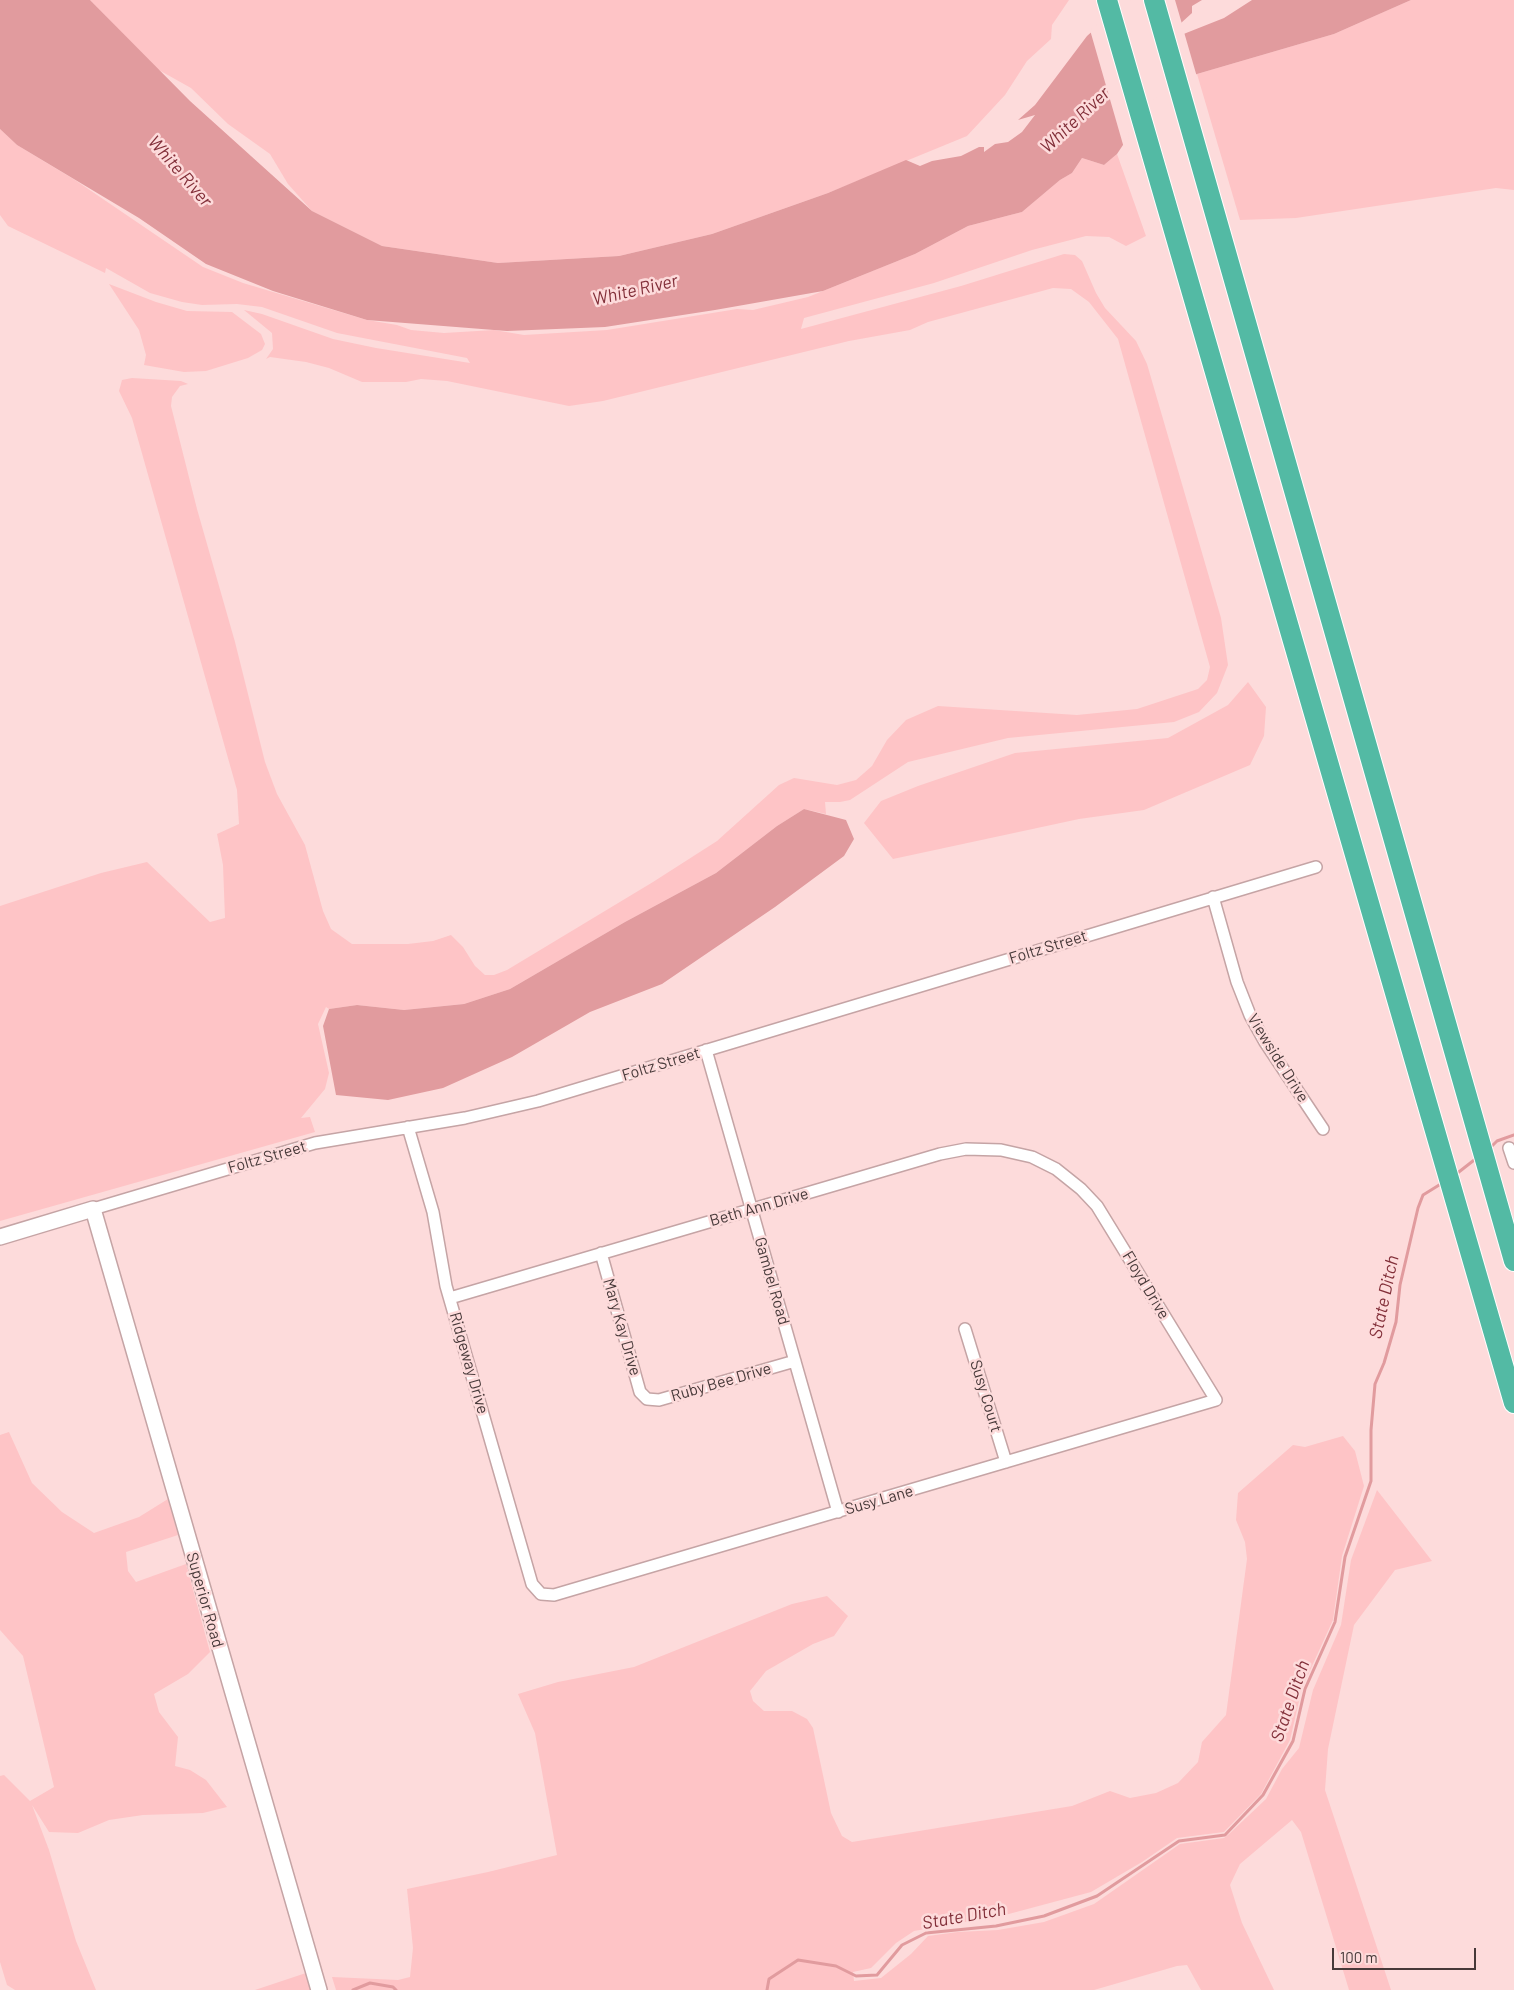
<!DOCTYPE html>
<style>
body{margin:0}
#map{position:relative;width:1514px;height:1990px;overflow:hidden;background:#fddbdb;font-family:Barlow,sans-serif}
canvas{display:block}
.scale{position:absolute;left:1332px;top:1948px;width:144px;height:22px;box-sizing:border-box;border:2px solid #473939;border-top:0;padding-left:6px;font-size:15px;line-height:18px;white-space:nowrap;color:#473939;-webkit-text-stroke:4px #fddbdb;paint-order:stroke}
</style>
<div id="map">
<canvas width="1514" height="1990"></canvas>
<div class="scale">100 m</div>
</div>
<script>
const g = document.querySelector('canvas').getContext('2d');
g.lineJoin = 'round';
function paint(path, color) { g.fillStyle = color; g.fill(path, 'evenodd'); }
const shape = rows => new Path2D(rows.map(r => 'M' + r).join(''));
function strokePath(path, color, width, dash) { g.strokeStyle = color; g.lineWidth = width; g.lineCap = dash ? 'butt' : 'round'; g.setLineDash(dash || []); g.stroke(path); }
function label(font, color, halo, rows, align = 'center') {
  g.font = font + ' Barlow,sans-serif'; g.lineWidth = 5; g.setLineDash([]); g.textBaseline = 'middle'; g.strokeStyle = halo; g.fillStyle = color; for (const [text, x, y, turn = 0] of rows) {
    g.save(); g.translate(x, y); g.rotate((+turn || 0) * Math.PI / 180); g.textAlign = isNaN(turn) ? turn : align; if (halo) g.strokeText(text, 0, 0); g.fillText(text, 0, 0); g.restore();
  }
}
paint(shape([
 [90,0,1069,0,1052,25,1051,39,1027,61,1005,95,967,136,828,193,712,234,619,256,498,263,382,246,312,211,288,184,270,154,228,124,191,88,157,69],
 [1411,0,1514,0,1514,190,1496,188,1296,218,1240,220,1197,74,1334,34],
 [0,129,17,145,75,180,203,267,243,283,367,320,397,325,411,330,444,333,494,330,524,335,607,330,737,309,753,310,808,297,915,254,968,226,1022,212,1060,180,1072,173,1082,158,1104,165,1117,154,1146,236,1126,246,1109,237,1086,236,1032,250,934,283,804,318,801,329,961,286,1064,254,1075,255,1082,261,1096,293,1105,308,1136,341,1147,364,1221,618,1228,665,1217,693,1199,712,1174,722,1008,738,908,762,850,800,840,802,825,802,826,814,804,809,777,826,716,873,625,922,510,989,464,1004,404,1010,357,1005,329,1009,326,1007,318,1024,329,1073,325,1089,301,1118,310,1117,315,1132,0,1221,0,906,101,873,147,862,210,922,225,918,223,865,217,834,239,824,237,790,132,418,119,391,122,380,132,378,181,381,188,384,180,386,172,397,171,406,197,509,235,642,265,762,277,794,305,845,323,911,331,929,352,944,408,944,433,941,451,935,463,947,475,966,485,975,494,975,507,970,653,882,717,841,779,785,794,778,837,785,856,780,872,766,887,740,906,720,938,706,1077,715,1137,709,1198,689,1207,680,1210,667,1118,339,1089,302,1071,289,1053,288,928,322,910,330,849,341,603,401,569,406,447,381,421,379,406,382,362,382,329,368,306,362,270,357,266,359,273,349,272,333,244,310,262,314,333,339,376,348,470,363,467,358,337,333,262,307,237,304,202,305,182,302,150,293,106,268,105,273,8,226,0,215],
 [109,284,156,302,187,311,232,312,261,334,265,344,262,350,248,358,206,371,184,372,144,365,146,355,139,330],
 [1248,682,1266,707,1264,736,1250,765,1144,810,1079,819,893,859,864,823,881,801,918,786,1015,753,1168,738,1228,705],
 [9,1432,32,1483,62,1512,94,1533,139,1517,168,1499,178,1535,126,1552,128,1571,136,1582,186,1564,210,1652,188,1674,154,1694,159,1712,178,1737,175,1766,190,1770,206,1780,227,1807,203,1813,143,1815,109,1820,78,1833,49,1832,32,1805,49,1850,76,1941,96,1990,15,1990,7,1985,0,1962,0,1776,4,1775,30,1801,54,1787,23,1656,0,1630,0,1435],
 [1343,1436,1355,1451,1364,1486,1342,1556,1333,1620,1302,1688,1290,1740,1261,1794,1224,1832,1177,1838,1142,1862,1091,1892,1005,1915,914,1931,896,1943,871,1968,853,1972,854,1981,881,1978,911,1954,928,1936,958,1932,998,1930,1044,1922,1094,1904,1180,1844,1224,1838,1229,1834,1266,1799,1282,1769,1299,1748,1313,1690,1341,1625,1351,1560,1377,1490,1432,1561,1395,1570,1354,1625,1328,1749,1325,1790,1391,1990,1349,1990,1301,1832,1292,1820,1240,1864,1230,1885,1242,1923,1274,1990,1201,1990,1187,1965,1177,1966,1094,1990,336,1990,332,1977,398,1980,410,1977,413,1948,407,1889,488,1872,557,1855,535,1733,518,1694,558,1682,634,1667,792,1604,827,1596,848,1616,834,1636,813,1644,766,1671,750,1691,753,1701,764,1711,792,1711,807,1719,813,1728,831,1813,842,1836,852,1842,1072,1806,1110,1791,1130,1798,1156,1793,1178,1783,1198,1762,1202,1742,1226,1715,1247,1559,1245,1542,1236,1520,1238,1493,1293,1445,1305,1447],
 [306,1973,310,1990,255,1990]
]), '#fec4c6');
paint(shape([
 [0,0,90,0,190,101,312,211,382,246,498,263,619,256,712,234,828,193,906,160,920,166,932,161,961,156,979,147,984,147,984,152,995,144,1008,142,1022,132,1035,115,1018,120,1035,105,1087,36,1105,20,1138,0,1202,0,1192,6,1192,13,1169,34,1176,37,1224,18,1252,0,1411,0,1334,34,1197,74,1150,98,1127,127,1125,142,1117,154,1104,165,1082,158,1072,173,1060,180,1022,212,968,226,915,254,823,291,715,310,605,327,507,331,367,320,273,291,206,264,139,218,17,145,0,129],
 [804,809,846,820,854,839,844,856,775,907,662,984,590,1012,512,1057,443,1088,388,1100,336,1095,323,1026,329,1009,357,1005,404,1010,464,1004,510,989,625,922,716,873,777,826]
]), '#e19b9e');
paint(shape([
 [1132,0,1175,0,1182,24,1172,34,1184,32,1197,77,1152,100,1129,128,1128,143,1124,148,1090,30,1120,6]
]), '#fddbdb');
strokePath(shape([
 [1489,1149,1497,1141,1514,1135],
 [1455,1175,1478,1157],
 [353,1990,370,1983,393,1987,396,1990],
 [767,1990,769,1979,798,1960,836,1966,856,1976,877,1975,902,1945,926,1933,996,1926,1044,1916,1097,1896,1179,1841,1225,1835,1263,1795,1293,1741,1305,1689,1335,1622,1345,1557,1371,1481,1371,1430,1375,1384,1384,1363,1396,1322,1400,1285,1418,1208,1423,1195,1444,1182]
]), '#e19b9e', 3);
const street = shape([
 [1213,897,1237,982,1250,1015,1265,1042,1323,1129],
 [706,1050,838,1512],
 [408,1127,433,1212,446,1286,532,1584,541,1594,554,1595,1216,1400,1097,1206,1081,1189,1056,1169,1032,1157,1001,1150,966,1149,940,1154,450,1298],
 [1509,1148,1514,1163],
 [93,1209,315,1143,465,1118,538,1101,1316,867],
 [601,1253,640,1392,647,1399,659,1400,795,1361],
 [965,1329,1006,1462]
]);
const secondary = shape([
 [0,1237,93,1209,319,1990]
]);
const highway = shape([
 [1107,0,1514,1403],
 [1154,0,1514,1261]
]);
strokePath(street, '#c5a4a5', 14);
strokePath(secondary, '#c5a4a5', 18);
strokePath(highway, '#fff', 22);
strokePath(street, '#fff', 11);
strokePath(secondary, '#fff', 15);
strokePath(highway, '#53baa4', 20);
label('16px', '#473939', '#fddbdb', [
 ["Foltz Street",1048,947,-17],
 ["Viewside Drive",1278,1058,58],
 ["Foltz Street",661,1064,-17],
 ["Foltz Street",267,1157,-16],
 ["Beth Ann Drive",759,1207,-16],
 ["Gambel Road",772,1281,74],
 ["Floyd Drive",1146,1285,59],
 ["Mary Kay Drive",622,1327,74],
 ["Ridgeway Drive",469,1363,74],
 ["Ruby Bee Drive",721,1382,-16],
 ["Susy Court",986,1396,73],
 ["Susy Lane",879,1500,-16],
 ["Superior Road",205,1600,74]
]);
label('italic 18px', '#822f39', '#fddbdb', [
 ["White River",1075,120,-43],
 ["White River",180,171,49],
 ["White River",635,290,-13],
 ["State Ditch",1384,1297,-78],
 ["State Ditch",1290,1701,-71],
 ["State Ditch",964,1916,-10]
]);
</script>
